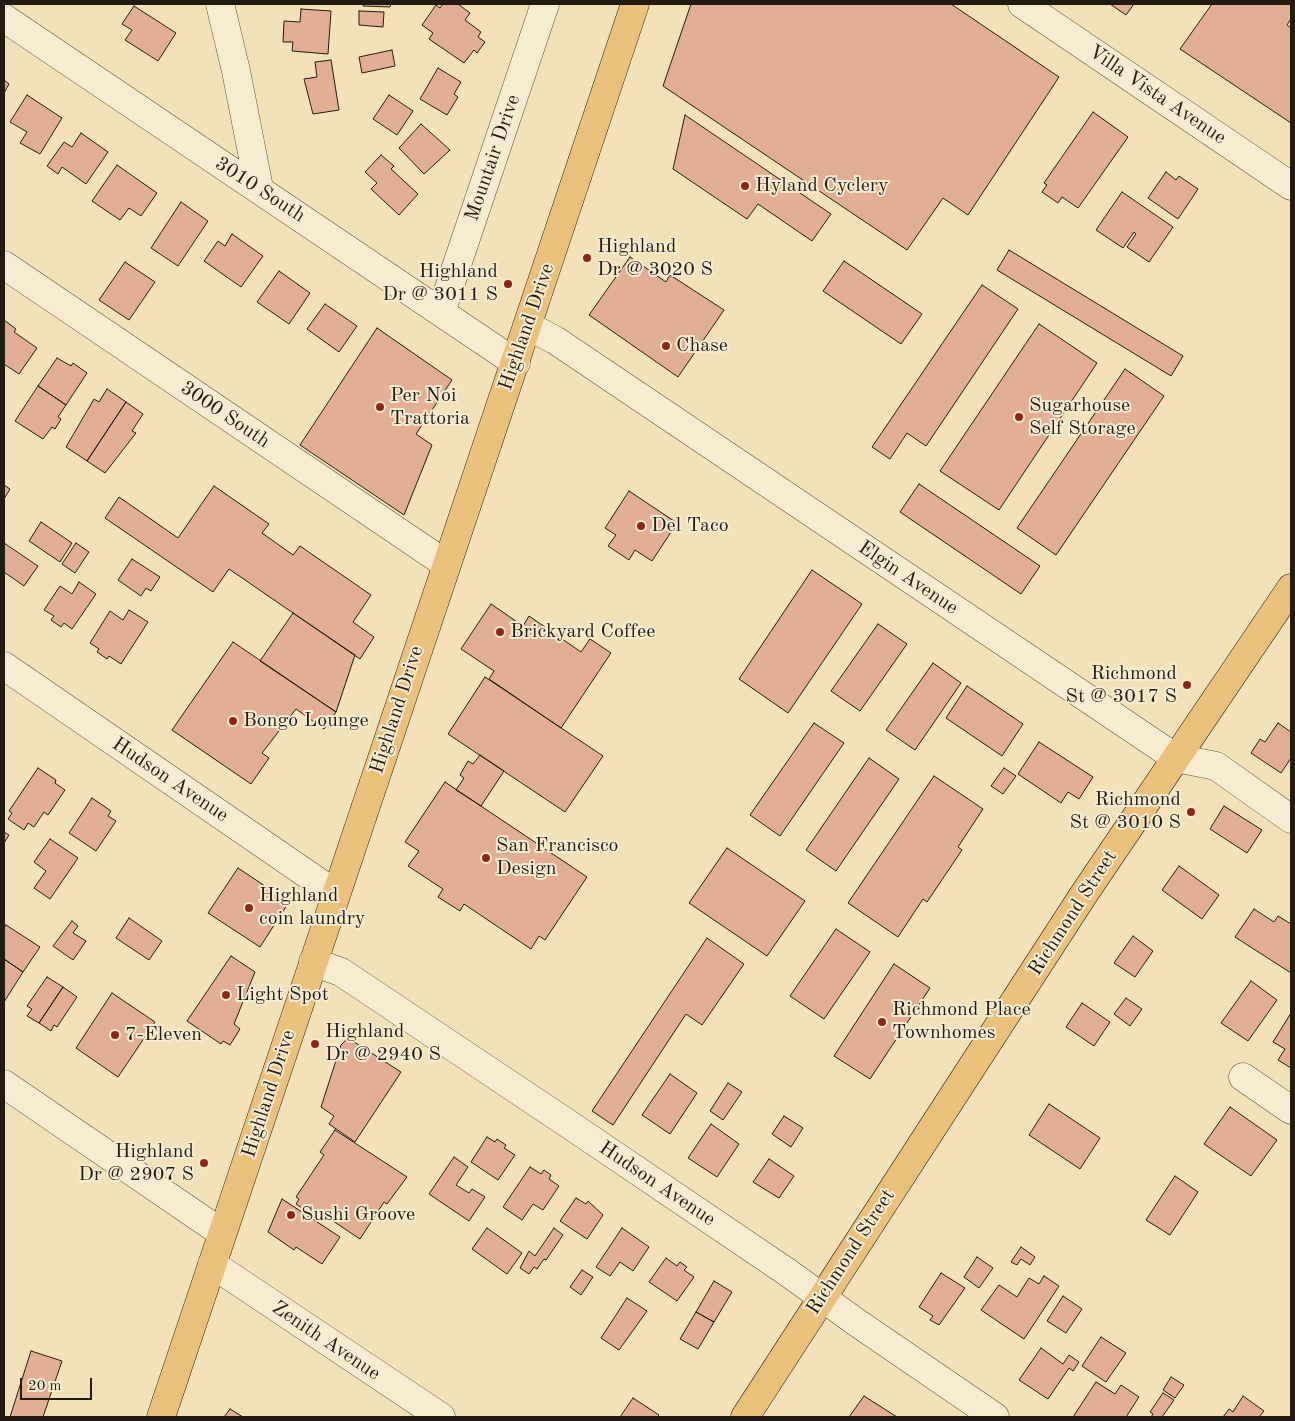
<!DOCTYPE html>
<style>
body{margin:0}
#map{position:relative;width:1295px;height:1421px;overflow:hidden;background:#f3e2b9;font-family:"Old Standard TT",serif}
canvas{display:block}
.frame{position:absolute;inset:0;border:5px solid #231a11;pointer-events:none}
.scale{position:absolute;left:20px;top:1378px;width:72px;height:22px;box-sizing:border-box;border:2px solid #231a11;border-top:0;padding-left:6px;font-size:15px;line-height:18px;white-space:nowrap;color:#231a11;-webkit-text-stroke:4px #f7ecd2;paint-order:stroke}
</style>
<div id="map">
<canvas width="1295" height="1421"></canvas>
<div class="frame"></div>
<div class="scale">20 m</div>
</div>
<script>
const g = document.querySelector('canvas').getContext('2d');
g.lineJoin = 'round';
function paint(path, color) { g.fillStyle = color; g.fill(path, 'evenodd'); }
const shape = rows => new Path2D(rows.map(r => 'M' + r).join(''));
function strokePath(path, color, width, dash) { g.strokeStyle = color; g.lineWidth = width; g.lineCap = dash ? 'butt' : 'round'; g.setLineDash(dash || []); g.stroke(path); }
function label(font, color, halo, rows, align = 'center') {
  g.font = font + ' "Old Standard TT",serif'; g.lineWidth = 4; g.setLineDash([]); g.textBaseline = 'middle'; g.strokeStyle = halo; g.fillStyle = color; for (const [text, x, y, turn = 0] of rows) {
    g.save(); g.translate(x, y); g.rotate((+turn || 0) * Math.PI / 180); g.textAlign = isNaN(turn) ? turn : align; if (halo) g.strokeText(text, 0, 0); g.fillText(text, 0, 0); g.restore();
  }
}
const building = shape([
 [363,4,391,4,390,7,363,6,363,4],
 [443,4,458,4,470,13,465,20,481,32,478,37,485,42,477,53,474,50,464,63,429,39,433,33,422,25,436,5,440,8,443,4],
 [691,4,951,4,1059,77,968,215,943,198,907,250,663,86,691,4],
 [1110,4,1134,4,1126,15,1110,4],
 [1212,4,1291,4,1291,19,1287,25,1291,28,1291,123,1180,49,1212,4],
 [134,6,176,33,158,61,125,40,132,30,122,24,134,6],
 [301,9,331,11,328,54,292,51,293,42,283,42,284,21,300,22,301,9],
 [359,11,384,12,383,27,359,25,359,11],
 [392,50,395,66,362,73,359,57,392,50],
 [331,60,339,110,313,114,304,79,317,77,315,62,331,60],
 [438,68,461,82,454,94,458,97,447,115,420,99,438,68],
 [4,80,9,84,4,93,4,80],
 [27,95,62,118,40,154,20,143,27,132,10,122,27,95],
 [389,95,413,111,397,135,373,119,389,95],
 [1093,112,1128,137,1078,208,1062,197,1058,203,1042,192,1047,185,1044,183,1093,112],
 [685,115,831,214,812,241,758,204,747,219,673,169,685,115],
 [421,124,450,150,424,174,399,148,421,124],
 [81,133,108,152,86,184,62,167,58,174,47,166,64,142,72,147,81,133],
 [381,155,394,166,391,169,418,194,399,215,371,189,377,183,365,172,381,155],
 [117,165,157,193,141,216,129,208,120,220,92,201,117,165],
 [1166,172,1176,180,1179,176,1198,189,1178,219,1148,198,1166,172],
 [1122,192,1173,227,1149,262,1127,247,1136,234,1134,232,1123,248,1096,230,1122,192],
 [181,202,208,221,178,266,151,248,181,202],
 [232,234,263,256,241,287,204,261,218,241,225,246,232,234],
 [1009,250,1183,356,1171,376,997,270,1009,250],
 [630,257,666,282,670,275,724,310,678,377,589,315,630,257],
 [844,261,922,314,901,344,823,291,844,261],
 [125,262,155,282,129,320,99,300,125,262],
 [279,271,310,293,289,324,257,302,279,271],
 [982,285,1018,309,926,446,907,433,890,459,872,447,982,285],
 [325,304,357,326,339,352,307,329,325,304],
 [4,320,16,329,14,332,37,348,19,374,4,364,4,320],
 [1039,324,1097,363,999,510,940,471,1039,324],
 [377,328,452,380,416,434,432,445,404,515,300,445,377,328],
 [57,358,71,366,73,363,87,373,66,405,38,386,57,358],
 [1125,369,1164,396,1056,555,1017,528,1125,369],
 [38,386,66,405,58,417,61,419,55,429,52,427,43,439,15,421,38,386],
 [107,389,126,402,87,461,66,447,94,399,99,402,107,389],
 [126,402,143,414,132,431,136,433,105,473,87,461,126,402],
 [919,484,1040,566,1021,594,900,512,919,484],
 [4,485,10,489,4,499,4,485],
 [214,486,269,524,262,533,293,555,300,546,371,595,353,622,374,637,360,659,229,569,213,592,105,518,119,497,178,538,214,486],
 [629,491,677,523,652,561,635,550,629,560,608,546,616,535,605,528,629,491],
 [41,522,72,543,60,562,29,541,41,522],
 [4,543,38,566,24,586,4,572,4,543],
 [76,543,89,552,75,573,62,564,76,543],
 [132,559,160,577,151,591,146,588,141,596,118,580,132,559],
 [812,570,862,604,788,713,739,679,812,570],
 [79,582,96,594,72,629,64,623,61,627,51,620,54,616,44,610,60,586,72,594,79,582],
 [491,604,523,626,529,616,581,652,590,639,611,653,561,728,489,679,494,671,461,649,491,604],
 [129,610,148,622,121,664,109,656,107,659,97,652,99,649,90,643,110,611,123,620,129,610],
 [293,613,355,655,336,712,260,661,293,613],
 [878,624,907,644,860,711,831,691,878,624],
 [233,642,336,712,324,729,296,709,262,753,269,758,251,784,172,730,233,642],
 [933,663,961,683,915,750,886,730,933,663],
 [485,677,603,756,565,812,448,734,485,677],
 [967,686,1023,724,1002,756,946,718,967,686],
 [814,723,844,743,780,836,750,815,814,723],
 [1278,723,1291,732,1291,758,1281,773,1251,753,1260,739,1265,742,1278,723],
 [1039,742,1093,777,1079,799,1068,792,1061,803,1018,774,1039,742],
 [480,755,504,771,481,806,456,790,464,778,460,775,468,761,473,764,480,755],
 [869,758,899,779,836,871,806,850,869,758],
 [38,768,56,780,55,783,65,790,48,815,44,812,34,827,28,823,24,830,8,819,12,813,9,811,38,768],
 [1004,768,1016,776,1003,794,991,786,1004,768],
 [934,776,983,809,958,847,962,850,927,902,923,899,898,937,848,903,934,776],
 [445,782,587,877,545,940,539,936,531,949,464,904,460,911,438,897,443,889,408,866,419,851,405,842,445,782],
 [92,798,111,811,108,816,116,821,96,851,69,833,92,798],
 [1224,806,1262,830,1247,853,1210,829,1224,806],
 [4,832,9,835,4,843,4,832],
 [50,839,78,858,50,899,34,888,46,871,34,862,50,839],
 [727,848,805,901,767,956,689,903,727,848],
 [1179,866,1219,895,1202,919,1162,890,1179,866],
 [238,868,289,902,260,947,208,913,238,868],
 [1254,909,1274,922,1278,916,1291,924,1291,973,1235,937,1254,909],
 [129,918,162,941,149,960,116,938,129,918],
 [72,921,78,926,73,933,86,941,73,960,53,946,72,921],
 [6,925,40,947,23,972,4,959,4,928,6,925],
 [836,929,870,952,824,1019,790,996,836,929],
 [1133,936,1153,951,1135,977,1114,963,1133,936],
 [707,938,744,964,702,1025,686,1014,613,1125,592,1111,707,938],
 [231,956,255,972,234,1024,240,1029,230,1045,223,1041,221,1044,187,1021,231,956],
 [4,959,23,972,4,1002,4,959],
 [894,964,930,988,870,1079,834,1056,894,964],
 [47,977,63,987,39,1023,27,1016,32,1009,27,1006,47,977],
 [1251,981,1277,1000,1248,1041,1221,1023,1251,981],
 [63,987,77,997,57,1027,54,1025,51,1031,39,1023,63,987],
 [112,993,155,1022,118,1077,76,1048,112,993],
 [1126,998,1142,1009,1130,1026,1114,1014,1126,998],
 [1082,1003,1110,1022,1094,1046,1066,1027,1082,1003],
 [1291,1013,1291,1068,1278,1060,1285,1049,1273,1042,1291,1013],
 [346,1040,351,1040,401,1072,355,1142,329,1124,334,1116,321,1107,341,1045,346,1040],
 [670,1074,697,1093,670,1134,642,1115,670,1074],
 [728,1083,742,1092,723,1120,710,1111,728,1083],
 [1049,1104,1100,1138,1080,1169,1029,1135,1049,1104],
 [1230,1107,1277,1140,1251,1176,1204,1144,1230,1107],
 [784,1116,803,1128,791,1147,772,1134,784,1116],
 [711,1124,739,1144,717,1177,688,1158,711,1124],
 [335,1130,407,1177,387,1204,384,1202,360,1239,318,1211,315,1216,296,1204,299,1199,296,1197,324,1155,320,1152,335,1130],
 [487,1137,495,1142,497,1139,506,1145,504,1148,515,1155,498,1180,471,1162,487,1137],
 [454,1157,468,1167,456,1185,469,1193,472,1189,485,1197,469,1221,429,1194,454,1157],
 [769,1159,794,1176,779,1198,753,1182,769,1159],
 [530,1167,541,1174,544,1170,551,1175,549,1179,559,1186,543,1210,533,1204,522,1220,503,1207,530,1167],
 [1175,1176,1198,1192,1170,1235,1146,1220,1175,1176],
 [576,1198,586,1204,588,1201,603,1215,587,1239,560,1221,576,1198],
 [282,1199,340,1237,322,1264,296,1247,294,1250,268,1232,282,1199],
 [487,1228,522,1253,507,1274,472,1249,487,1228],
 [554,1228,563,1235,546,1260,544,1259,537,1269,534,1267,529,1274,520,1268,529,1251,535,1256,554,1228],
 [622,1228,649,1247,633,1271,620,1262,610,1276,596,1267,622,1228],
 [1021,1247,1035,1257,1030,1265,1021,1259,1017,1265,1011,1262,1021,1247],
 [977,1257,993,1268,979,1288,964,1277,977,1257],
 [666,1258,677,1266,680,1262,687,1267,684,1270,694,1277,677,1301,649,1282,666,1258],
 [582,1270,593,1277,581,1295,570,1287,582,1270],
 [941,1273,965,1288,939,1325,930,1320,933,1316,919,1307,941,1273],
 [1044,1276,1059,1286,1024,1339,981,1310,999,1285,1017,1297,1029,1278,1039,1284,1044,1276],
 [714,1281,732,1292,714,1322,696,1312,714,1281],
 [1063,1296,1082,1309,1066,1333,1047,1321,1063,1296],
 [627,1298,647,1311,619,1350,601,1338,627,1298],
 [696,1312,714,1322,698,1349,680,1339,696,1312],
 [1101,1337,1126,1353,1106,1382,1082,1366,1101,1337],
 [1041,1348,1063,1364,1069,1355,1079,1362,1073,1371,1069,1368,1048,1399,1019,1380,1041,1348],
 [31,1351,62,1361,43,1417,10,1417,31,1351],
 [1171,1377,1184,1385,1175,1398,1163,1390,1171,1377],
 [1096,1382,1115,1394,1121,1385,1139,1397,1126,1417,1073,1417,1096,1382],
 [1163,1393,1174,1400,1162,1417,1151,1417,1153,1414,1150,1412,1163,1393],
 [864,1396,897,1417,849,1417,864,1396],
 [1243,1396,1264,1411,1259,1417,1223,1417,1229,1409,1233,1412,1243,1396],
 [633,1398,659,1415,657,1417,620,1417,633,1398],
 [230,1409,243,1417,224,1417,230,1409]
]);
paint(building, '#e3ae96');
strokePath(building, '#231a11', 1);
const minor = shape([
 [220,4,236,71,259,188],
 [1022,4,1291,186],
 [4,18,516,363],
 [4,265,446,564],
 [441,312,545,4],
 [528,326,555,340,1176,758,1216,766,1291,819],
 [4,666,336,894],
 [313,962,341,972,567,1123,787,1272,856,1322,995,1417],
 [1243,1077,1291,1110],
 [4,1084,222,1233],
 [212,1264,441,1417]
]);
const major = shape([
 [161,1417,635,4],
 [745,1417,1084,894,1291,588]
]);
strokePath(minor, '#574c3b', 29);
strokePath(major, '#231a11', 29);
strokePath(minor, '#f7ecd2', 28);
strokePath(major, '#eac17c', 28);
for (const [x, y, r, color] of [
 [745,186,5,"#8f2418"],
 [587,258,5,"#8f2418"],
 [508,284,5,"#8f2418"],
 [666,346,5,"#8f2418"],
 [380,407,5,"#8f2418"],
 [1019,417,5,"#8f2418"],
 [641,526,5,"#8f2418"],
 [500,632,5,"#8f2418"],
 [1187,685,5,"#8f2418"],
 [233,721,5,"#8f2418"],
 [1191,812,5,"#8f2418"],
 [486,858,5,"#8f2418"],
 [249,908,5,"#8f2418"],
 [226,995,5,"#8f2418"],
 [882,1022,5,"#8f2418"],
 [115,1035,5,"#8f2418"],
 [315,1044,5,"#8f2418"],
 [204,1163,5,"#8f2418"],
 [291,1215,5,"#8f2418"]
]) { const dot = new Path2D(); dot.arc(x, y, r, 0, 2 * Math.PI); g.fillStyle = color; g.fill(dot); strokePath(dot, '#f7ecd2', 2); }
label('20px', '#231a11', '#f7ecd2', [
 ["Villa Vista Avenue",1157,95,34],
 ["Mountair Drive",493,158,-71],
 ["3010 South",260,190,33],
 ["Highland Drive",527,327,-71],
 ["3000 South",225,415,34],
 ["Elgin Avenue",908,578,34],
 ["Highland Drive",397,710,-72],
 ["Hudson Avenue",170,780,34],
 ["Richmond Street",1073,913,-57],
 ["Highland Drive",269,1094,-72],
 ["Hudson Avenue",657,1184,34],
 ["Richmond Street",851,1252,-57],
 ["Zenith Avenue",326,1341,34]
]);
label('20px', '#231a11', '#f7ecd2', [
 ["Hyland Cyclery",755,186],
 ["Highland",597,247],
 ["Dr @ 3020 S",597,270],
 ["Highland",498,272,"right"],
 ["Dr @ 3011 S",498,295,"right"],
 ["Chase",676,346],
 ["Per Noi",390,396],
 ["Trattoria",390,419],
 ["Sugarhouse",1029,406],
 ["Self Storage",1029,429],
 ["Del Taco",651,526],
 ["Brickyard Coffee",510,632],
 ["Richmond",1177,674,"right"],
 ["St @ 3017 S",1177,697,"right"],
 ["Bongo Lounge",243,721],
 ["Richmond",1181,800,"right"],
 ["St @ 3010 S",1181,823,"right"],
 ["San Francisco",496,846],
 ["Design",496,869],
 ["Highland",259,896],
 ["coin laundry",259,919],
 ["Light Spot",236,995],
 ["Richmond Place",892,1010],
 ["Townhomes",892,1033],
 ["Highland",325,1032],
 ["Dr @ 2940 S",325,1055],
 ["7-Eleven",125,1035],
 ["Highland",194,1152,"right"],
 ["Dr @ 2907 S",194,1175,"right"],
 ["Sushi Groove",301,1215]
], 'left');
</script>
